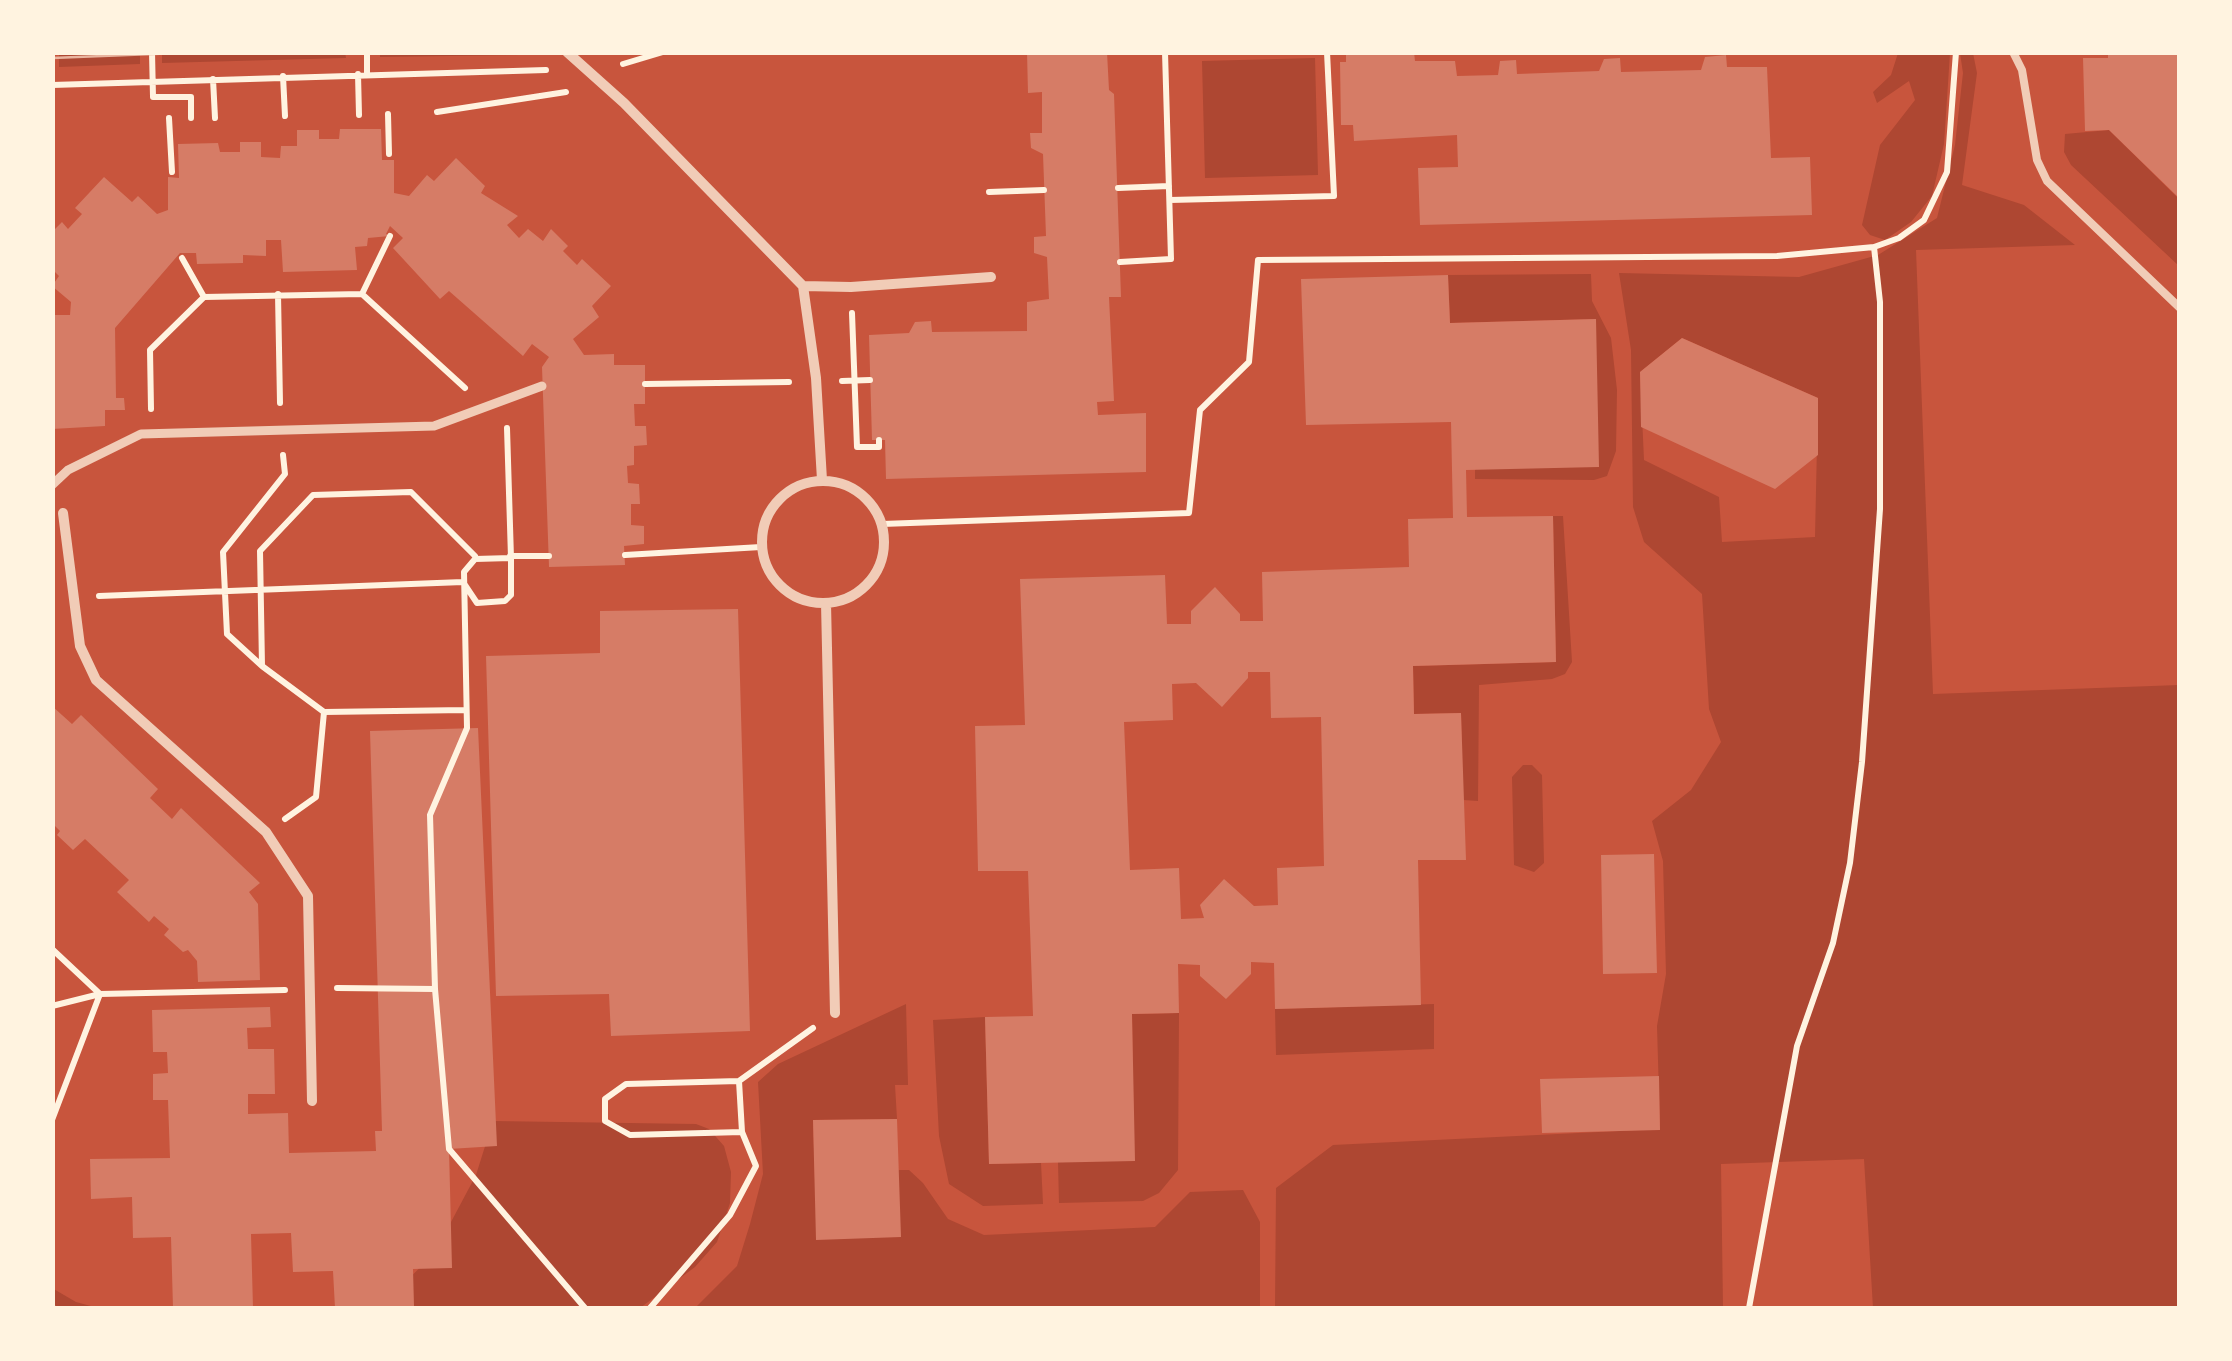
<!DOCTYPE html>
<style>
body{margin:0}
#map{position:relative;width:2232px;height:1361px;overflow:hidden;background:#c8553d;font-family:"Asap Condensed",sans-serif}
canvas{display:block}
.frame{position:absolute;inset:0;border:55px solid #fff3e0;pointer-events:none}
</style>
<div id="map">
<canvas width="2232" height="1361"></canvas>
<div class="frame"></div>
</div>
<script>
const g = document.querySelector('canvas').getContext('2d');
g.lineJoin = 'round';
function paint(path, color) { g.fillStyle = color; g.fill(path, 'evenodd'); }
const shape = rows => new Path2D(rows.map(r => 'M' + r).join(''));
function strokePath(path, color, width, dash) { g.strokeStyle = color; g.lineWidth = width; g.lineCap = dash ? 'butt' : 'round'; g.setLineDash(dash || []); g.stroke(path); }
paint(shape([
 [345,52,346,58,162,63,162,53],
 [516,52,519,55,380,57,380,53],
 [59,53,140,53,140,64,59,67],
 [1898,53,1950,53,1944,144,1932,196,1911,222,1885,240,1870,235,1862,225,1880,145,1915,100,1909,81,1877,103,1873,92,1891,75],
 [1960,53,1973,53,1977,73,1962,185,2024,205,2075,245,1916,250,1933,694,2179,685,2179,1308,1873,1308,1864,1159,1721,1164,1723,1308,1275,1308,1276,1188,1333,1145,1660,1129,1657,1026,1666,974,1663,861,1652,821,1691,790,1721,742,1709,709,1702,594,1644,542,1633,507,1631,350,1619,273,1799,277,1878,255,1937,218,1955,145,1963,73],
 [1682,338,1818,398,1815,537,1722,542,1719,497,1644,460,1640,372],
 [1315,58,1318,175,1205,178,1202,61],
 [2109,130,2179,199,2179,266,2071,165,2064,152,2065,134],
 [1591,274,1592,301,1611,338,1617,390,1616,451,1607,476,1594,480,1475,479,1475,470,1596,319,1450,323,1448,275],
 [1553,516,1563,516,1572,662,1565,674,1552,679,1479,685,1478,801,1463,800,1461,713,1414,714,1413,666,1556,662],
 [1523,765,1532,765,1542,775,1544,863,1534,872,1514,865,1512,777],
 [906,1004,908,1085,895,1085,897,1119,813,1120,817,1240,899,1170,909,1170,923,1183,948,1219,984,1235,1155,1227,1190,1192,1243,1190,1260,1222,1260,1308,695,1308,737,1266,750,1224,763,1174,758,1082,778,1064],
 [1434,1004,1434,1049,1276,1055,1275,1009],
 [1179,1013,1178,1170,1159,1193,1143,1201,1059,1203,1058,1162,1134,1160,1132,1014],
 [985,1017,989,1164,1041,1163,1043,1204,983,1206,949,1184,939,1136,933,1020],
 [493,1121,696,1124,709,1129,724,1146,731,1172,730,1203,717,1242,695,1267,640,1308,352,1308,397,1290,434,1254,476,1175],
 [52,1288,76,1302,98,1308,53,1308]
]), '#ae4732');
paint(shape([
 [1027,52,1107,52,1109,90,1114,94,1121,297,1109,297,1114,401,1097,402,1098,415,1146,413,1146,472,886,479,885,440,872,440,869,335,909,333,915,322,931,321,932,332,1027,331,1027,302,1049,299,1047,257,1034,253,1034,237,1046,236,1043,154,1031,148,1030,133,1042,133,1042,92,1028,93],
 [1346,52,1414,52,1415,61,1455,61,1457,76,1498,75,1500,61,1516,60,1517,74,1599,71,1604,59,1620,58,1621,72,1701,70,1705,57,1726,55,1727,67,1767,67,1771,158,1810,157,1812,215,1420,225,1418,168,1458,167,1457,135,1354,141,1353,125,1341,125,1340,62,1346,62],
 [2108,52,2180,52,2180,199,2109,130,2085,131,2083,58,2108,58],
 [340,129,381,129,382,160,394,160,394,193,409,196,427,175,434,181,456,158,485,186,481,193,518,216,507,225,519,238,528,229,543,241,551,229,568,246,563,251,577,265,582,259,611,286,592,306,599,317,573,339,584,355,614,354,614,365,645,365,645,404,634,404,635,426,646,426,647,445,634,446,634,465,627,466,628,483,639,484,640,504,631,504,631,525,644,526,644,544,624,546,625,565,549,567,542,367,549,357,532,344,523,356,449,291,440,299,393,248,403,238,390,226,386,234,390,236,368,238,367,246,355,247,357,270,283,272,281,240,266,240,266,256,243,255,243,263,197,264,196,253,180,253,115,328,116,398,124,398,125,410,105,410,105,426,52,429,52,315,70,315,71,302,52,286,59,276,52,269,52,232,62,222,68,229,82,214,75,208,104,177,132,202,138,196,157,214,168,210,168,177,179,178,178,144,218,143,220,152,240,152,240,142,261,142,261,157,280,158,281,146,297,146,297,130,319,130,319,139,339,139],
 [1448,275,1450,323,1596,319,1599,467,1466,470,1467,517,1553,516,1556,662,1413,666,1414,714,1461,713,1466,860,1418,860,1421,1005,1275,1009,1274,963,1251,962,1251,974,1226,999,1200,976,1200,965,1178,964,1179,1013,1132,1014,1135,1161,989,1164,985,1017,1033,1016,1028,871,978,871,975,726,1025,725,1020,579,1165,575,1167,624,1191,624,1191,611,1215,587,1240,614,1240,621,1263,621,1262,572,1409,567,1408,519,1453,518,1451,422,1306,425,1301,279],
 [1248,672,1270,672,1271,718,1321,717,1324,866,1277,868,1278,905,1254,906,1224,879,1200,905,1204,918,1181,919,1179,868,1130,870,1124,722,1173,720,1172,684,1196,683,1222,707,1248,678],
 [1682,338,1818,398,1818,455,1775,489,1641,427,1640,372],
 [738,609,750,1031,611,1036,609,994,496,996,486,656,600,653,600,611],
 [52,706,72,724,81,715,158,789,150,798,172,819,181,808,260,883,249,892,258,904,260,980,198,982,197,961,188,950,183,952,164,935,169,929,154,916,149,922,117,892,129,880,85,839,73,850,57,835,60,831,52,823],
 [478,728,497,1146,449,1149,452,1268,413,1269,414,1306,335,1308,333,1271,293,1272,291,1233,251,1234,253,1308,173,1308,171,1237,133,1238,132,1197,91,1199,90,1159,170,1158,168,1100,153,1100,153,1074,168,1073,167,1052,153,1052,152,1010,270,1007,271,1027,247,1028,248,1049,274,1049,275,1094,248,1094,248,1114,288,1113,289,1153,376,1151,375,1131,382,1131,370,731],
 [1654,854,1657,973,1603,974,1601,855],
 [1659,1076,1660,1130,1542,1133,1540,1079],
 [897,1119,901,1237,816,1240,813,1120]
]), '#d67c66');
strokePath(shape([
 [152,52,153,97,191,97,191,118],
 [367,52,367,74],
 [623,64,663,52],
 [358,74,359,115],
 [283,76,285,116],
 [213,79,215,118],
 [52,85,546,70],
 [437,112,566,92],
 [388,114,389,154],
 [169,118,172,172],
 [1118,188,1169,186],
 [989,192,1044,190],
 [1170,200,1334,196,1327,52],
 [182,258,204,297],
 [1120,262,1171,259,1165,52],
 [278,294,280,403],
 [362,294,390,236],
 [852,313,857,447,879,447,879,440],
 [842,381,870,380],
 [645,384,789,382],
 [151,409,150,350,204,297,362,294,465,388],
 [507,428,511,558,475,559,464,572,467,728,430,815,435,989,449,1149,585,1308],
 [882,524,1189,513,1200,410,1249,362,1258,260,1777,256,1874,247,1899,238,1924,220,1947,172,1956,52],
 [625,555,761,547],
 [510,556,549,556],
 [465,585,477,603,505,601,511,595,511,558],
 [99,596,463,582],
 [262,666,227,634,223,552,285,474,283,455],
 [466,710,324,712,262,666,260,551,313,495,411,492,475,556],
 [285,819,316,797,324,712],
 [52,949,100,994,52,1120],
 [337,988,435,989],
 [52,1006,100,994,285,990],
 [739,1081,742,1132],
 [52,1308,53,1308],
 [650,1308,730,1215,756,1166,742,1132,630,1135,605,1121,605,1099,626,1084,739,1081,813,1028],
 [1749,1308,1797,1046,1833,943,1850,863,1862,762,1880,509,1880,302,1874,247]
]), '#fff3e0', 6);
strokePath(shape([
 [2013,52,2022,70,2037,160,2047,181,2180,308]
]), '#f1ccb7', 8);
strokePath(shape([
 [52,485,68,470,141,434,434,426,542,386]
]), '#f1ccb7', 9);
strokePath(shape([
 [567,52,624,103,803,286,816,378,822,480],
 [803,286,851,287,991,277],
 '762 542a61 61 0 1 1 122 0a61 61 0 1 1-122 0Z',
 [63,513,80,646,96,680,266,832,308,896,312,1101],
 [826,603,835,1013]
]), '#f1ccb7', 10);
strokePath(shape([
 [52,58,204,52]
]), '#e9b49f', 2.5);
</script>
